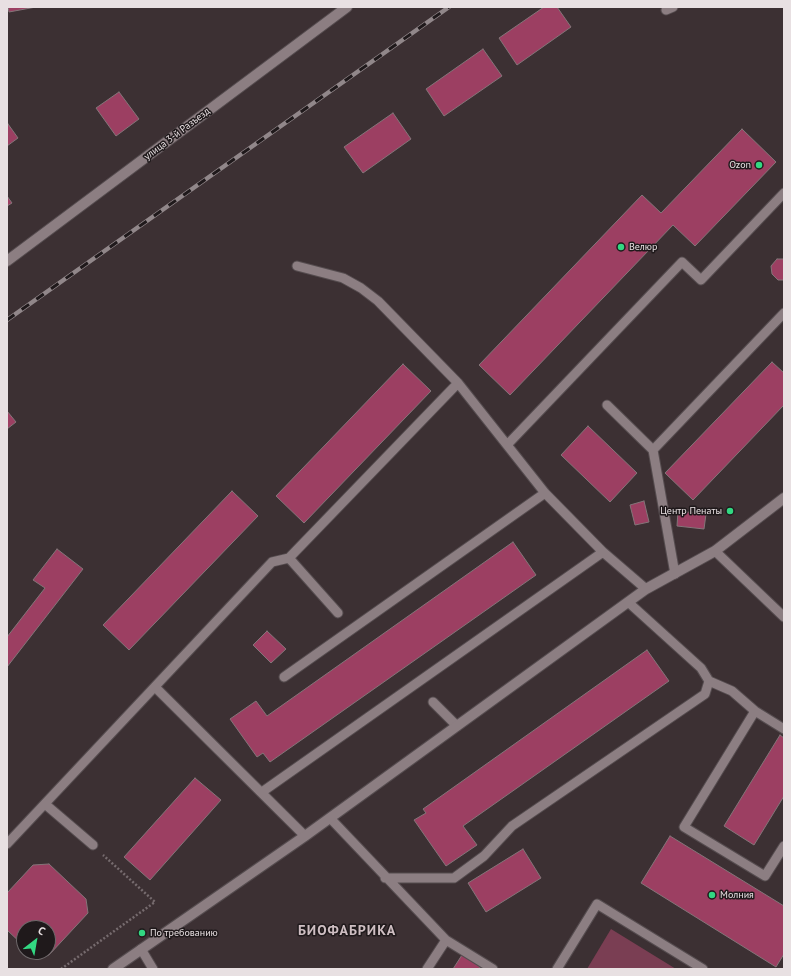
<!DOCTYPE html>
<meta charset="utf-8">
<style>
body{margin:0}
#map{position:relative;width:791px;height:976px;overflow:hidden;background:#3c3033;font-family:"PT Sans",sans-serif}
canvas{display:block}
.frame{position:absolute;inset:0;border:8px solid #e8e0e2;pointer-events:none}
.north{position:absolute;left:16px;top:920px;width:40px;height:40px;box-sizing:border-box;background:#1f191b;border:1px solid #6f696b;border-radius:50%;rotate:31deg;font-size:11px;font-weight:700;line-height:16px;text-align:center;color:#e8e0e2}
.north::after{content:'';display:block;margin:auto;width:14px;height:18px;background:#32d882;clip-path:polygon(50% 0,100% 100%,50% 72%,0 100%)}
</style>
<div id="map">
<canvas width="791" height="976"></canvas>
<div class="frame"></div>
<div class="north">С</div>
</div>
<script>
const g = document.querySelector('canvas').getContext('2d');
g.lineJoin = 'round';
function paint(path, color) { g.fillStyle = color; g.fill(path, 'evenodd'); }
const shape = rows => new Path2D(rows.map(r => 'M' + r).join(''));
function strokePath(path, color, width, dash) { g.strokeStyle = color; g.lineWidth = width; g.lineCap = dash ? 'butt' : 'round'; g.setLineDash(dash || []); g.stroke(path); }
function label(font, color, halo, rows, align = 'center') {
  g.font = font + ' "PT Sans",sans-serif'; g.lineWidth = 3; g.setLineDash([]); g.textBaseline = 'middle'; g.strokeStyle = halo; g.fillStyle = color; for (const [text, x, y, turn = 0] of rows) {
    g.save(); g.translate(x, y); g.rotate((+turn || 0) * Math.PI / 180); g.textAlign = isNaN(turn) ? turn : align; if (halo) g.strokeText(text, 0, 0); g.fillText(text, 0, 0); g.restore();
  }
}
paint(shape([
 [611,929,676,969,587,969]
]), '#7a3e53');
const building = shape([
 [8,7,36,7,9,12,8,7],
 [544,7,557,7,571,27,517,65,499,38,544,7],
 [483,49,502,76,444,116,426,89,483,49],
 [119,92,139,119,116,136,96,108,119,92],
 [393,113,411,139,363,173,344,147,393,113],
 [8,124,18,138,7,146,7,125,8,124],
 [742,129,776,162,695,246,673,225,510,395,479,365,642,195,661,213,742,129],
 [7,196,12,203,7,206,7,196],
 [777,259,784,259,784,280,778,280,772,274,771,266,777,259],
 [772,362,784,373,784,405,693,500,665,473,772,362],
 [403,364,431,391,304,523,276,496,403,364],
 [7,411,16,422,7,429,7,411],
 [588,426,637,473,610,502,561,455,588,426],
 [232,491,258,516,129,650,103,625,232,491],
 [644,501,649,522,635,525,630,505,644,501],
 [678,511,706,514,704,529,677,526,678,511],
 [513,542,536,575,270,762,263,753,257,757,230,719,256,701,267,716,513,542],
 [57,549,83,569,7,667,7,637,45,588,33,580,57,549],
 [267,631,286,649,271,663,253,645,267,631],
 [647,650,669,681,463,826,477,845,446,866,414,820,426,813,423,809,647,650],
 [780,735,784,738,784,796,754,845,724,826,780,735],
 [195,778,221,800,150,880,124,857,195,778],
 [670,836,784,906,784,954,776,967,641,883,670,836],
 [523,849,541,878,486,912,468,883,523,849],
 [49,864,86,899,88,913,49,955,35,956,31,952,48,952,48,928,24,928,24,946,7,930,7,893,33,865,49,864],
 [462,955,480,967,479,969,453,969,462,955]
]);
paint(building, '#9c3f62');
strokePath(building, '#847579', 1);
const lane = shape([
 [666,10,673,7],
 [297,266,343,278,361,288,378,301,458,383,545,493,603,552,646,589],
 [607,405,653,450,784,313],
 [507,445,682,262,701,280,784,193],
 [653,450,675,574],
 [715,551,784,617],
 [289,558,458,383],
 [284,677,545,493],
 [709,681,732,691,755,711,784,729],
 [155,687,305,836],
 [433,702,457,726],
 [755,711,684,827,765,876,784,846],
 [262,792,603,552],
 [45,804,93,845],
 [330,818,446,940,427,969],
 [7,844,272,562,289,558,338,613],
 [385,878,454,878,484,856,512,826,705,694,709,681,701,668,628,602],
 [446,940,493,969],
 [141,949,153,969],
 [557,969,597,904,703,969]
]);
const street = shape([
 [113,969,305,836,646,589,715,551,784,498]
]);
const secondary = shape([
 [7,261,347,7]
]);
strokePath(lane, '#554c4f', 11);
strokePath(street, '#554c4f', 12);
strokePath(secondary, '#554c4f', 12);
strokePath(shape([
 [61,969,155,902,103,855]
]), '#766b6e', 2.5, [2, 2]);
strokePath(lane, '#8c7e82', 9);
strokePath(street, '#8c7e82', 10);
strokePath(secondary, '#8c7e82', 10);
const rail = shape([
 [7,320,449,7]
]);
strokePath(rail, '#91878a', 4.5);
strokePath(rail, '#1f191b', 3, [9]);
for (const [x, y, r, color] of [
 [759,165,4,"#32d882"],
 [621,247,4,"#32d882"],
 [730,511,4,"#32d882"],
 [712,895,4,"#32d882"],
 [142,933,4,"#32d882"]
]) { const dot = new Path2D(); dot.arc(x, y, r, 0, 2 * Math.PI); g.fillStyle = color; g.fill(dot); strokePath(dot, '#1f191b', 1.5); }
label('10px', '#e8e0e2', '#1f191b', [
 ["улица 3-й Разъезд",177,134,-37]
]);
label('10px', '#e8e0e2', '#1f191b', [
 ["Ozon",751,165,"right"],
 ["Велюр",629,247],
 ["Центр Пенаты",722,511,"right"],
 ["Молния",720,895],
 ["По требованию",150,933]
], 'left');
g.letterSpacing = '1px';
label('bold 14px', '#cebec2', '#1f191b', [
 ["БИОФАБРИКА",347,931]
]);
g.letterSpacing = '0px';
</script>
